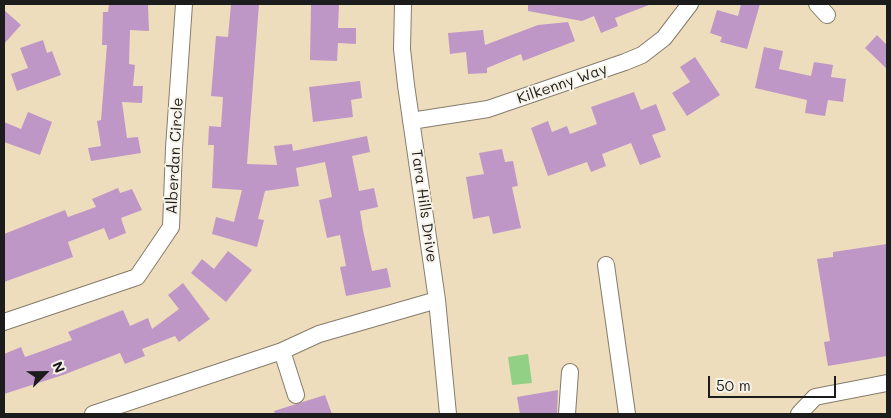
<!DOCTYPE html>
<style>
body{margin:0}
#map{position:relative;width:891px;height:418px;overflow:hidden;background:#eeddbc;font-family:Mali,sans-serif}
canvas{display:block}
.frame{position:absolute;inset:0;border:5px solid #1c1c1c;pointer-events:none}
.north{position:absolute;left:20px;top:348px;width:50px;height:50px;-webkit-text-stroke:4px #f7f3e8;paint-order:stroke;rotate:67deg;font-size:14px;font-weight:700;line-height:20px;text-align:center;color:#1c1c1c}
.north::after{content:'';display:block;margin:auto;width:18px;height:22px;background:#1c1c1c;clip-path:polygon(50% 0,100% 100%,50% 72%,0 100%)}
.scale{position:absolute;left:708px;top:376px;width:128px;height:22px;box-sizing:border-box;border:2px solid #1c1c1c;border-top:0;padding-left:6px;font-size:15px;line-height:18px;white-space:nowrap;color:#1c1c1c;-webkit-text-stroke:4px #f7f3e8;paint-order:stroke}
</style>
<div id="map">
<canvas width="891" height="418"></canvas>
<div class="frame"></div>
<div class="north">N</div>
<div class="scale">50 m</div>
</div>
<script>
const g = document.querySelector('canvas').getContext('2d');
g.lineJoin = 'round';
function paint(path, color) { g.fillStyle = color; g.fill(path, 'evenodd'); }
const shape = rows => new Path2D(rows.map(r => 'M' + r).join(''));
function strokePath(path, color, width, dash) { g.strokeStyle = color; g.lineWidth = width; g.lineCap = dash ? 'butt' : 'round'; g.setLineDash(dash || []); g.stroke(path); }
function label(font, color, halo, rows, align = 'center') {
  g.font = font + ' Mali,sans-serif'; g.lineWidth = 4; g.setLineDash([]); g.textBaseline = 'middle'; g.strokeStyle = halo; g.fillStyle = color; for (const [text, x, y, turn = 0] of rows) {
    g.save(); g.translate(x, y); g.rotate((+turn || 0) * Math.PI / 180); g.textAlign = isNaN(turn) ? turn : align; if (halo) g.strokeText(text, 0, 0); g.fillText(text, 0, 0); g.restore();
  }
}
paint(shape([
 [528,354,532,383,512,385,508,357]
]), '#92d086');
paint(shape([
 [109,4,148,4,149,31,130,30,129,64,135,65,133,86,143,86,142,103,122,102,127,138,138,137,141,153,91,161,88,148,101,146,97,121,101,120,107,45,102,45,103,12,108,12],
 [231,4,259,4,247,164,277,165,274,146,292,144,293,151,367,136,370,152,352,156,359,191,374,188,378,207,360,211,363,230,372,271,387,268,391,287,346,296,340,267,346,266,340,235,327,238,319,200,332,197,325,162,296,168,299,186,265,191,258,219,264,220,257,247,212,234,216,217,234,222,242,190,212,188,214,145,208,145,209,126,221,127,223,97,211,96,216,36,228,37],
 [311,4,339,4,338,28,356,28,356,44,338,43,337,61,310,60],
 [528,4,648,4,649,5,615,18,618,26,601,33,594,16,582,21,528,11],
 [741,4,760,4,747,49,720,42,722,37,710,33,717,10,738,16],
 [4,10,21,25,4,44],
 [568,22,575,41,523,61,521,54,487,68,487,73,468,74,466,52,450,54,448,33,483,30,485,45,538,25],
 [877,35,887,45,887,69,865,48],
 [43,40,47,53,52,51,61,75,17,91,11,74,28,68,20,48],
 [764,47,783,51,779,69,811,76,814,62,833,65,831,77,846,79,843,102,828,100,825,116,805,113,807,100,755,88],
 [695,57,720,95,687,116,672,93,690,82,680,67],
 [360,81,362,98,351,100,353,117,313,122,309,87],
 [634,92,641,110,656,104,666,130,652,135,661,157,640,165,631,143,602,154,606,166,591,172,587,162,548,176,531,128,548,121,552,132,567,126,570,134,597,124,591,107],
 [28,112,52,122,40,155,4,142,4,122,21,129],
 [502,149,505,162,513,161,518,186,512,187,521,228,493,234,489,216,473,219,466,177,484,174,479,153],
 [118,188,120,193,132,189,142,210,121,218,126,233,109,240,104,228,68,242,73,257,4,282,4,234,65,210,68,217,96,207,92,199],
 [887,244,887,356,828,366,824,342,830,341,817,259,833,257,833,252],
 [228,251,252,270,226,302,191,273,202,259,214,269],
 [183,283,210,319,179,342,175,336,142,349,145,356,125,364,120,353,63,375,4,394,4,354,21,347,25,357,45,350,72,340,68,332,123,310,130,326,148,318,152,329,179,309,168,295],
 [558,390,557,414,520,414,517,397],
 [325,395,332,414,275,414,274,411]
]), '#bf97c7');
const minor = shape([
 [403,4,402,49,406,85,437,300,448,414],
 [817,4,827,15],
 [411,121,488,109,625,62,642,55,664,38,690,4],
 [606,265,627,414],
 [4,322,137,277,171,227,174,148,184,4],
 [282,351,319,334,437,300],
 [93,414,282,351,296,395],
 [567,414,570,372],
 [799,414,815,397,887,383]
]);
strokePath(minor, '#857c6c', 18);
strokePath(minor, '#fff', 16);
label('15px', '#1c1c1c', '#f7f3e8', [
 ["Kilkenny Way",562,84,-19],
 ["Alberdan Circle",175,156,-87],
 ["Tara Hills Drive",424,206,82]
]);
</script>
